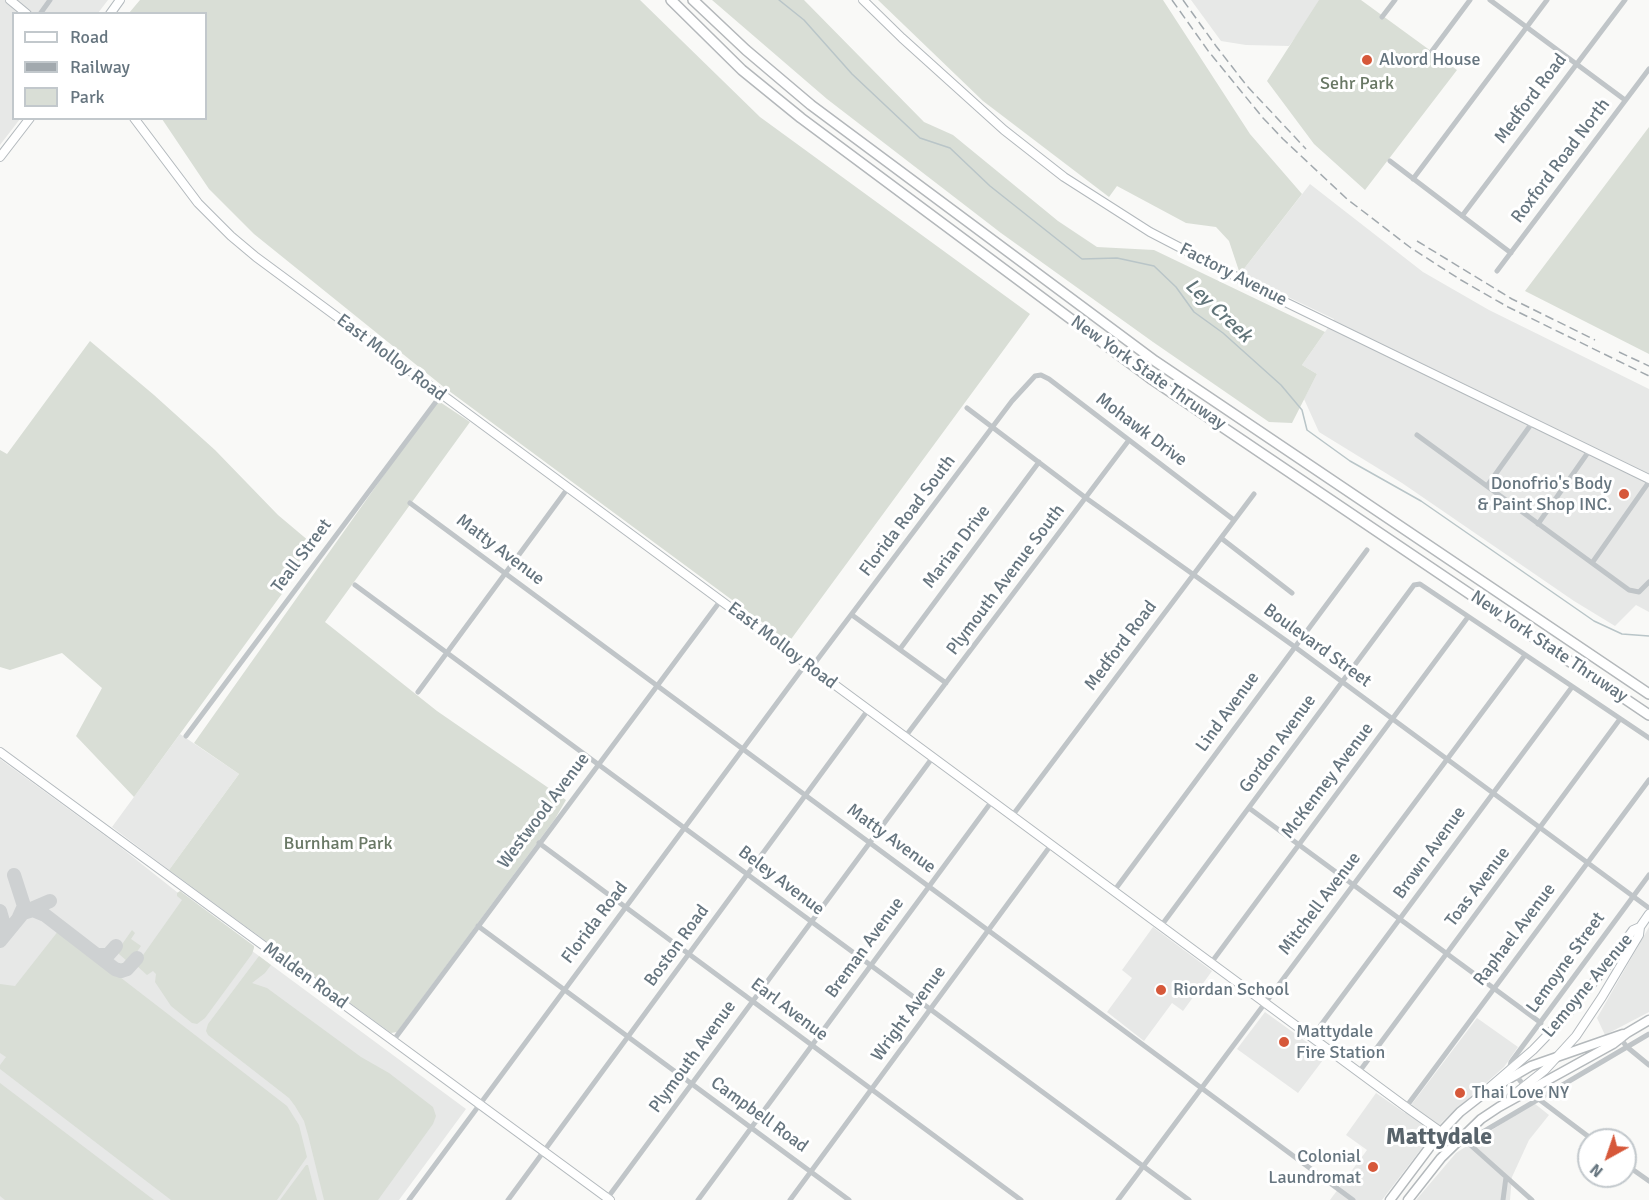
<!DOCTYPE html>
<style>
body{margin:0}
#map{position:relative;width:1649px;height:1200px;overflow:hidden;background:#f9f9f7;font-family:Signika,sans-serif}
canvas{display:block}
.legend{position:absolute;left:12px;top:12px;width:195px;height:108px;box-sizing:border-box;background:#fff;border:2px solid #c2c8cc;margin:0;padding:8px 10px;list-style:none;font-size:18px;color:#66757f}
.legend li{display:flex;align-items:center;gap:12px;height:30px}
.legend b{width:30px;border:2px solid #c2c8cc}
.north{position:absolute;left:1577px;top:1128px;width:60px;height:60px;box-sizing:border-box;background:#fff;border:2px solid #c2c8cc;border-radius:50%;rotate:220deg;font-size:16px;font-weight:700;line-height:24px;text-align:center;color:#66757f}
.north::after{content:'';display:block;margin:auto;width:21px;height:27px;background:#d6583a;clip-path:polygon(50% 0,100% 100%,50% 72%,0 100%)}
</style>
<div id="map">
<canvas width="1649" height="1200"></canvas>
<ul class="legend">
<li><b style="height:8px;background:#fff"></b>Road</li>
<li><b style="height:8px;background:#a2a9ae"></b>Railway</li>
<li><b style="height:16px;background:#d9ded6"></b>Park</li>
</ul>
<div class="north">N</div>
</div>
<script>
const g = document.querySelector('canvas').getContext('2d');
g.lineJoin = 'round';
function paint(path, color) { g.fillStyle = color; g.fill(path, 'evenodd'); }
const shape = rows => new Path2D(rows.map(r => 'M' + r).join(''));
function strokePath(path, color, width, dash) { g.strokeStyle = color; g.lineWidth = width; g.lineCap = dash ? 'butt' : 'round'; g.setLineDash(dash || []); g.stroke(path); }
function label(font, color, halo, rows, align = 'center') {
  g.font = font + ' Signika,sans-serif'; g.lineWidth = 6; g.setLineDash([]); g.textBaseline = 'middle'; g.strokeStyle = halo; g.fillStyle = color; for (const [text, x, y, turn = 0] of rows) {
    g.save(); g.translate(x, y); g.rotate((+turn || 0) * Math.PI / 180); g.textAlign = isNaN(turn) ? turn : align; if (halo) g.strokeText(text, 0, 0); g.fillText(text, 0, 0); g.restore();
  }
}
paint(shape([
 [0,0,108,0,98,13,14,14,14,118,20,119,0,145],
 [1191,0,1323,0,1289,46,1246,45,1221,41],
 [1310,184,1423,272,1489,310,1649,389,1649,612,1636,605,1615,626,1574,601,1402,483,1319,432,1304,399,1317,374,1302,365,1334,319,1240,274],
 [180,734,239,774,169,870,112,827],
 [0,759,119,846,236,939,466,1109,399,1200,0,1200],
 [1153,927,1212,971,1183,1011,1172,1003,1144,1041,1107,1012,1132,978,1122,970],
 [1649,927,1649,1012,1605,1035,1597,1018],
 [1265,1012,1326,1056,1298,1093,1237,1049],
 [1477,1018,1518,1047,1504,1067,1442,1122,1382,1200,1330,1200,1367,1150,1346,1135,1376,1093,1405,1113],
 [1534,1103,1549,1115,1529,1140,1512,1177,1510,1200,1416,1200,1456,1153]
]), '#e7e8e7');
paint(shape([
 [140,0,640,0,760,117,1030,314,789,642,445,388,254,234,209,189,162,119,206,118,206,14,129,13],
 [712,0,804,0,924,122,953,135,1058,221,1097,247,1154,250,1325,332,1302,365,1317,374,1292,423,1269,422,1153,342,1001,233,827,99],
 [878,0,1163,0,1250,134,1302,194,1240,274,1229,241,1216,227,1186,223,1117,186,1109,197,983,101],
 [1319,0,1361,0,1457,70,1365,190,1314,144,1267,81],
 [1649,127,1649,354,1525,291],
 [90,341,154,395,215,450,278,515,316,547,134,797,76,736,102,688,62,653,10,670,0,667,0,450,7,454],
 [437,400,470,422,325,622,437,711,566,800,555,819,397,1032,391,1033,169,870,239,774,194,743],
 [180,891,254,946,254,948,252,954,205,1018,197,1024,192,1023,171,1006,155,982,156,974,153,971,147,975,136,965,182,900,177,896,177,893],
 [59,930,287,1106,299,1125,307,1157,277,1200,171,1200,0,1069,0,1065,6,1057,0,1053,0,984,15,986],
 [132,930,135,933,131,939,141,946,132,959,127,961,119,954,118,950],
 [259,956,271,965,265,973,252,983,267,988,361,1057,389,1073,433,1107,436,1116,433,1124,378,1200,324,1200,308,1135,304,1121,295,1106,289,1098,208,1035,206,1031,208,1024],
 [0,1083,150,1197,154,1200,5,1200,0,1196],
 [306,1165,308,1165,317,1200,280,1200]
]), '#d9ded6');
strokePath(shape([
 [779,0,804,20,852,74,920,138,950,148,990,186,1082,259,1117,258,1154,266,1176,287,1194,312,1223,333,1281,385,1302,410,1307,430,1350,461,1421,501,1594,621,1622,634,1649,636]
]), '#b9c5c8', 1.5);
strokePath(shape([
 [14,875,24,906,19,917],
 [29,910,50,901],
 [0,911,4,925,1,939],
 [0,941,23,913,33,910,45,915,115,969,121,971,127,969,137,958],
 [97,955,108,955,116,946]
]), '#ced1d2', 14);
const secondary = shape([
 [10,0,27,14],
 [863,0,902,38,1004,130,1064,177,1150,232,1279,299,1649,479],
 [110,14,120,0],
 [134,118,198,203,231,236,256,257,1406,1107,1441,1132,1461,1136],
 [0,157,30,118],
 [0,752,610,1200],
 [1490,1087,1533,1050,1563,1019,1607,966,1633,930,1640,927],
 [1511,1097,1545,1070,1576,1036,1602,997,1639,935,1640,927,1649,914]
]);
const primary = shape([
 [1390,1200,1441,1132,1460,1112,1483,1094,1531,1066,1623,1034],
 [1408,1200,1441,1158,1481,1119,1499,1107,1613,1044,1627,1033,1649,1020]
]);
const highway = shape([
 [671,0,742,70,801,118,1150,378,1649,715],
 [693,0,746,50,811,105,1155,361,1649,694]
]);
strokePath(secondary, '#b3b9bd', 10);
strokePath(primary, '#b4b9bc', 11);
strokePath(highway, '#b4b8bb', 12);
strokePath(shape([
 [1490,0,1625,100],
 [40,14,50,0],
 [1382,17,1395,0],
 [1432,51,1470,0],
 [1390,161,1511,253],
 [1413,179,1547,0],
 [1462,216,1625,0],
 [1497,271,1649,69],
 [967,408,1086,498,1295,647,1649,908],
 [1417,435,1629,590,1639,592,1649,582],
 [1487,486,1532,423],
 [410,503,1353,1200],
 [1538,524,1589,451],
 [1221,538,1292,593],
 [1592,563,1649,482],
 [355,585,1189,1200],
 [852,615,946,683],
 [900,649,1039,462],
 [811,668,1012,401,1035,376,1041,375,1049,379,1234,520],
 [418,692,568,488],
 [186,736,441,395],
 [905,737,1129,440],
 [1249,808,1541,1023],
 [1012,816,1254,494],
 [539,843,1021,1200],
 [1114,891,1367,550],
 [478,926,849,1200],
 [1161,926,1414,585,1420,584,1649,738],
 [1211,963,1468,617],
 [1312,1037,1572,687],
 [1620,1038,1627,1047,1649,1065],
 [393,1041,721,600],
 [1509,1070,1511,1062,1649,875],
 [1359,1072,1620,719],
 [1515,1074,1528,1091,1593,1140],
 [1406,1107,1649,780],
 [1467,1142,1532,1200],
 [1468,1143,1476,1136,1649,1034],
 [1625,1164,1649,1181],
 [409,1200,805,665],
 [508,1200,868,710],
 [606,1200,933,757],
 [698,1200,992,801],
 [790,1200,1051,845],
 [1118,1200,1525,655],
 [1503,1200,1506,1177]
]), '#c0c5c8', 5);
strokePath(secondary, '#fff', 8);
strokePath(primary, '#fff', 8);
strokePath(highway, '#fff', 9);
strokePath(shape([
 [1172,0,1209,52,1263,118,1283,139,1347,199,1411,248,1461,280,1508,307,1649,376],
 [1183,0,1216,46,1247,86,1306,149],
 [1417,241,1512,299,1595,340],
 [1619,352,1649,366]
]), '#a2a9ae', 1.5, [9, 4.5]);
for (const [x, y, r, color] of [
 [1367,60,6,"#d6583a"],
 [1624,494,6,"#d6583a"],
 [1161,990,6,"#d6583a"],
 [1284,1042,6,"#d6583a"],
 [1460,1093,6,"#d6583a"],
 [1373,1167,6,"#d6583a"]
]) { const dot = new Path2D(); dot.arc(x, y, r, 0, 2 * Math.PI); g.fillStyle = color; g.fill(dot); strokePath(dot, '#fff', 2); }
label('18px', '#66757f', '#fff', [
 ["Alvord House",1379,60],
 ["Donofrio's Body",1612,484,"right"],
 ["& Paint Shop INC.",1612,505,"right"],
 ["Riordan School",1173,990],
 ["Mattydale",1296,1032],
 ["Fire Station",1296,1053],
 ["Thai Love NY",1472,1093],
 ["Colonial",1361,1157,"right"],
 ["Laundromat",1361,1178,"right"]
], 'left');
label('18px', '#697865', '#fff', [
 ["Sehr Park",1357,84],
 ["Burnham Park",338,844]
]);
label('18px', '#66757f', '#fff', [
 ["Medford Road",1531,99,-53],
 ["Roxford Road North",1561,161,-53],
 ["Factory Avenue",1233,275,27],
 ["East Molloy Road",391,358,37],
 ["New York State Thruway",1148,373,35],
 ["Mohawk Drive",1141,430,37],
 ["Florida Road South",908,516,-53],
 ["Marian Drive",957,547,-53],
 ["Matty Avenue",500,550,37],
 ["Teall Street",302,556,-53],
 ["Plymouth Avenue South",1006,580,-53],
 ["East Molloy Road",782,646,37],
 ["Medford Road",1121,646,-53],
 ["Boulevard Street",1317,646,36],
 ["New York State Thruway",1549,647,34],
 ["Lind Avenue",1228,712,-54],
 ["Gordon Avenue",1278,744,-54],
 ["McKenney Avenue",1328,781,-53],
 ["Westwood Avenue",544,811,-53],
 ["Matty Avenue",891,839,36],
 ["Brown Avenue",1430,853,-54],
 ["Beley Avenue",781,881,37],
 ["Toas Avenue",1478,887,-53],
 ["Mitchell Avenue",1320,904,-53],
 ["Florida Road",595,923,-53],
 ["Raphael Avenue",1515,935,-53],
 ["Boston Road",677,946,-54],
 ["Breman Avenue",865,948,-54],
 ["Lemoyne Street",1566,963,-54],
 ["Malden Road",305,976,36],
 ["Lemoyne Avenue",1588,986,-50],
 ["Earl Avenue",789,1010,37],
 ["Wright Avenue",909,1014,-54],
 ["Plymouth Avenue",693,1057,-54],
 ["Campbell Road",759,1115,36]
]);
label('italic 20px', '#617479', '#fff', [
 ["Ley Creek",1218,311,43]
]);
label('bold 24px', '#58636b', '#fff', [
 ["Mattydale",1439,1138]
]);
</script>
